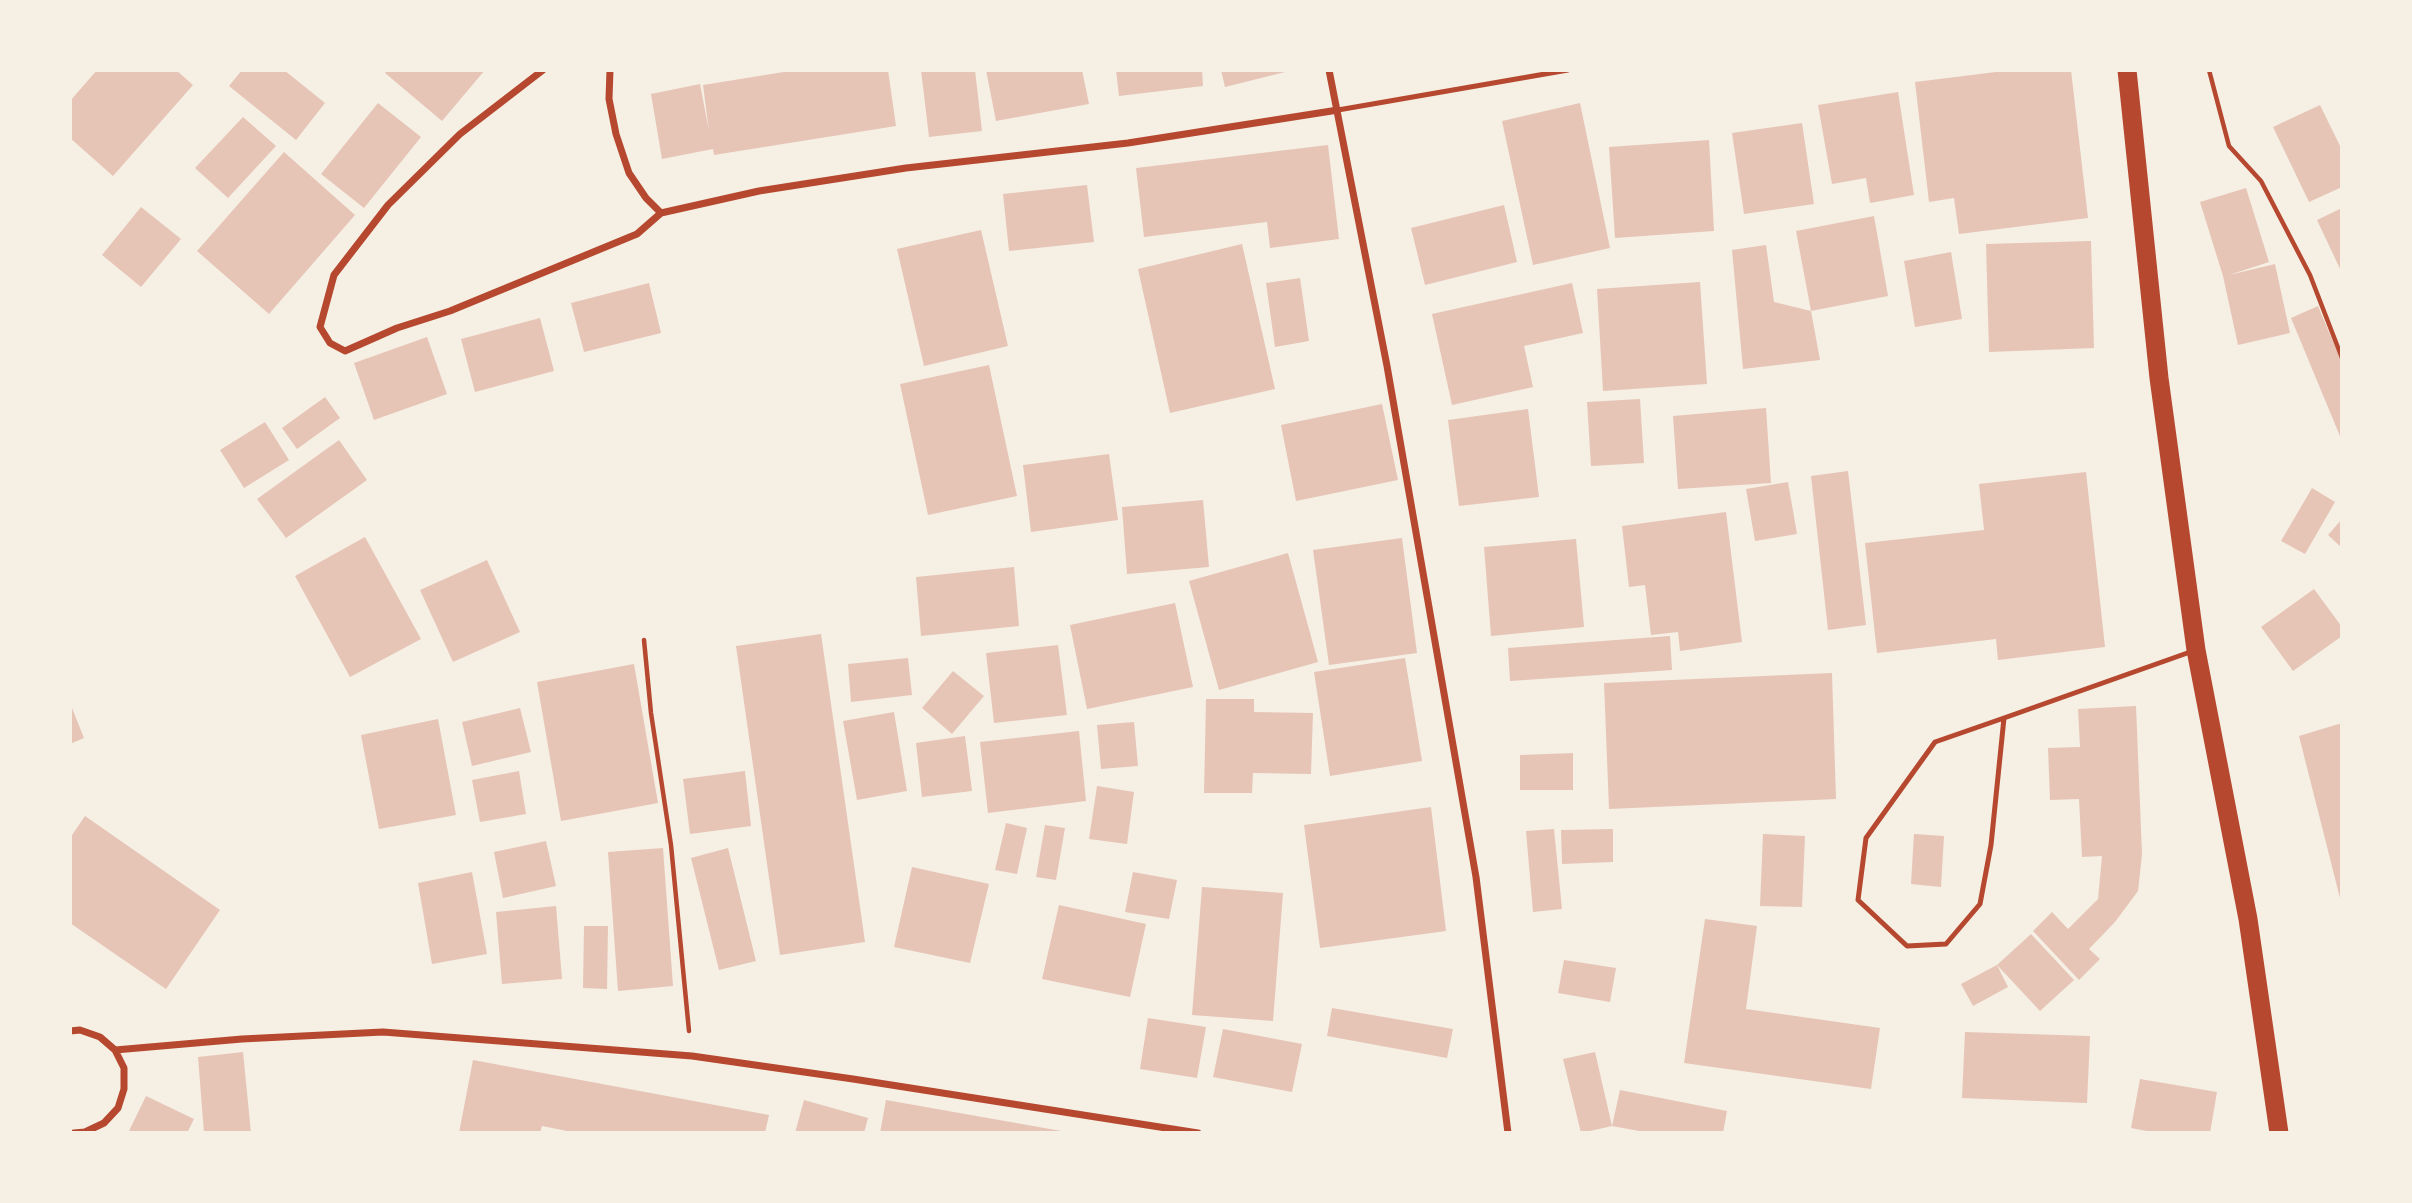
<!DOCTYPE html>
<style>
body{margin:0}
#map{position:relative;width:2412px;height:1203px;overflow:hidden;background:#f6efe4;font-family:Commissioner,sans-serif}
canvas{display:block}
.frame{position:absolute;inset:0;border:72px solid #f6efe4;pointer-events:none}
</style>
<div id="map">
<canvas width="2412" height="1203"></canvas>
<div class="frame"></div>
</div>
<script>
const g = document.querySelector('canvas').getContext('2d');
g.lineJoin = 'round';
function paint(path, color) { g.fillStyle = color; g.fill(path, 'evenodd'); }
const shape = rows => new Path2D(rows.map(r => 'M' + r).join(''));
function strokePath(path, color, width, dash) { g.strokeStyle = color; g.lineWidth = width; g.lineCap = dash ? 'butt' : 'round'; g.setLineDash(dash || []); g.stroke(path); }
paint(shape([
 [97,70,176,70,193,85,113,176,70,138,70,101],
 [242,70,284,70,325,103,296,140,229,86],
 [388,70,485,70,442,121,385,73],
 [796,70,888,70,896,126,714,155,713,149,662,159,651,94,700,84,709,131,703,85],
 [921,70,975,70,982,131,929,137],
 [986,70,1082,70,1089,104,996,121],
 [1116,70,1202,70,1203,86,1119,96],
 [1221,70,1289,70,1289,71,1225,87],
 [2012,70,2071,70,2088,218,1959,234,1954,198,1929,202,1915,82],
 [1898,92,1914,195,1870,203,1866,178,1832,184,1818,105],
 [378,103,421,137,364,208,321,174],
 [1580,103,1610,248,1533,265,1502,121],
 [2320,105,2342,150,2342,187,2309,202,2273,127],
 [243,117,276,146,228,198,195,168],
 [1802,123,1814,204,1744,214,1732,133],
 [1709,140,1714,231,1615,238,1609,147],
 [1328,145,1339,239,1270,248,1267,222,1144,237,1136,168],
 [284,152,355,215,269,314,197,251],
 [1087,185,1094,242,1009,251,1003,194],
 [2246,188,2269,262,2229,275,2275,264,2290,333,2238,345,2223,276,2200,202],
 [1504,205,1517,262,1425,285,1411,228],
 [141,207,181,239,141,287,102,255],
 [2342,208,2342,273,2317,220],
 [1874,216,1888,296,1811,311,1820,360,1743,369,1732,250,1766,245,1774,302,1811,311,1796,231],
 [981,230,1008,346,924,366,897,249],
 [2091,241,2094,348,1989,352,1986,244],
 [1242,244,1275,389,1170,413,1138,269],
 [1951,252,1962,319,1915,327,1904,261],
 [1300,278,1309,341,1275,347,1266,283],
 [1700,282,1707,384,1603,391,1597,289],
 [649,283,661,333,584,352,571,303],
 [1572,283,1583,333,1524,346,1533,387,1452,405,1432,314],
 [2318,306,2342,363,2342,441,2291,318],
 [540,318,554,371,475,392,461,339],
 [427,337,447,394,374,420,354,363],
 [989,365,1017,496,928,515,900,384],
 [325,397,340,418,297,449,282,428],
 [1640,399,1644,463,1591,466,1587,402],
 [1382,404,1398,480,1296,501,1281,425],
 [1766,408,1771,483,1678,489,1673,416],
 [1528,409,1539,497,1459,506,1448,420],
 [265,422,289,460,244,488,220,450],
 [339,440,367,480,286,538,257,499],
 [1109,454,1118,520,1031,532,1023,465],
 [1848,471,1866,625,1828,630,1811,476],
 [2086,472,2105,647,1998,660,1996,639,1877,653,1865,543,1984,530,1979,484],
 [1788,482,1797,534,1755,541,1746,489],
 [2312,488,2335,502,2305,554,2281,541],
 [1203,500,1209,567,1127,574,1122,507],
 [1726,512,1742,642,1680,651,1678,632,1651,635,1645,585,1629,587,1622,526],
 [2342,519,2342,548,2328,535],
 [365,537,421,639,350,677,295,576],
 [1402,538,1417,653,1329,665,1313,550],
 [1576,539,1584,627,1491,636,1484,547],
 [1288,553,1318,662,1219,690,1189,581],
 [487,560,520,632,453,662,420,590],
 [1014,567,1019,626,921,636,916,577],
 [2314,589,2342,627,2342,636,2293,671,2261,627],
 [1175,603,1193,687,1087,709,1070,625],
 [821,634,865,942,780,955,736,646],
 [1670,636,1672,670,1510,681,1508,648],
 [1058,645,1067,715,994,723,986,653],
 [908,658,912,695,851,702,848,664],
 [1405,658,1422,761,1330,776,1314,672],
 [634,664,658,803,561,821,537,682],
 [953,671,984,696,952,734,922,708],
 [1832,673,1836,799,1609,809,1604,683],
 [1206,699,1254,699,1254,712,1313,713,1311,774,1253,773,1252,793,1204,793],
 [70,703,84,738,70,744],
 [2136,706,2142,854,2138,891,2115,922,2089,949,2100,959,2079,980,2033,931,2052,912,2068,929,2098,899,2102,856,2082,857,2079,799,2050,800,2048,748,2080,747,2078,709],
 [520,708,531,752,472,766,462,722],
 [894,712,907,791,857,800,843,721],
 [438,719,456,815,379,829,361,735],
 [1134,722,1138,766,1101,769,1097,725],
 [2342,723,2342,902,2341,902,2299,736],
 [1079,731,1086,801,988,813,980,742],
 [965,736,972,791,922,797,916,743],
 [1573,753,1573,790,1520,790,1520,755],
 [519,771,526,814,480,822,472,780],
 [745,771,751,826,690,834,683,779],
 [1097,786,1134,792,1127,844,1089,839],
 [1431,807,1446,931,1320,948,1304,825],
 [85,816,220,910,166,989,70,923,70,838],
 [1006,823,1027,828,1017,874,995,870],
 [1045,825,1065,828,1056,880,1036,877],
 [1554,829,1562,909,1533,912,1526,831],
 [1613,829,1613,862,1562,864,1561,830],
 [1763,834,1805,836,1802,907,1760,906],
 [1914,834,1944,836,1941,887,1911,884],
 [546,841,556,886,503,898,494,852],
 [663,848,673,986,618,991,608,852],
 [728,848,756,961,719,970,691,858],
 [912,867,989,884,970,963,894,947],
 [472,872,487,954,432,964,418,883],
 [1133,872,1177,880,1169,919,1125,912],
 [1202,887,1283,893,1273,1021,1192,1015],
 [1059,905,1146,924,1130,997,1042,979],
 [556,906,562,979,502,984,496,912],
 [1705,919,1757,926,1746,1009,1880,1028,1871,1089,1684,1063],
 [584,926,608,926,607,989,583,988],
 [2031,934,2074,980,2040,1011,1997,965],
 [1564,960,1616,968,1610,1002,1558,993],
 [1997,965,2008,987,1973,1006,1961,984],
 [1332,1008,1453,1029,1447,1058,1327,1036],
 [1148,1018,1206,1027,1197,1078,1140,1069],
 [1223,1029,1302,1044,1292,1092,1213,1077],
 [1965,1032,2090,1036,2087,1103,1962,1098],
 [243,1052,251,1133,204,1133,198,1057],
 [1595,1052,1612,1126,1581,1133,1563,1059],
 [473,1060,769,1115,765,1133,577,1133,542,1126,540,1133,459,1133],
 [2140,1079,2217,1092,2210,1133,2157,1133,2131,1128],
 [1620,1090,1727,1111,1723,1133,1650,1133,1612,1126],
 [146,1096,194,1119,187,1133,128,1133],
 [804,1100,868,1118,864,1133,795,1133],
 [886,1100,1067,1132,1067,1133,880,1133]
]), '#e6c5b7');
strokePath(shape([
 [2209,70,2229,146,2261,181,2310,275,2342,358],
 [644,640,651,713,671,845,689,1031]
]), '#b5482f', 4.5);
strokePath(shape([
 [1338,110,1568,70],
 [2004,718,1991,845,1980,904,1946,944,1907,946,1858,900,1866,838,1935,742,2004,718,2193,651]
]), '#b5482f', 5);
strokePath(shape([
 [543,70,460,134,388,205,334,275,320,327,330,343,345,351,397,328,450,311,637,234,661,213],
 [610,70,609,99,616,134,629,173,646,198,661,213,759,191,906,168,1128,143,1338,110],
 [1329,70,1387,366,1476,877,1508,1133],
 [70,1031,80,1030,100,1037,115,1050,124,1068,124,1089,118,1108,104,1123,85,1132,74,1133],
 [115,1050,242,1039,383,1032,692,1056,853,1079,1198,1133]
]), '#b5482f', 7);
strokePath(shape([
 [2127,70,2159,378,2196,650,2248,919,2279,1133]
]), '#b5482f', 19);
</script>
